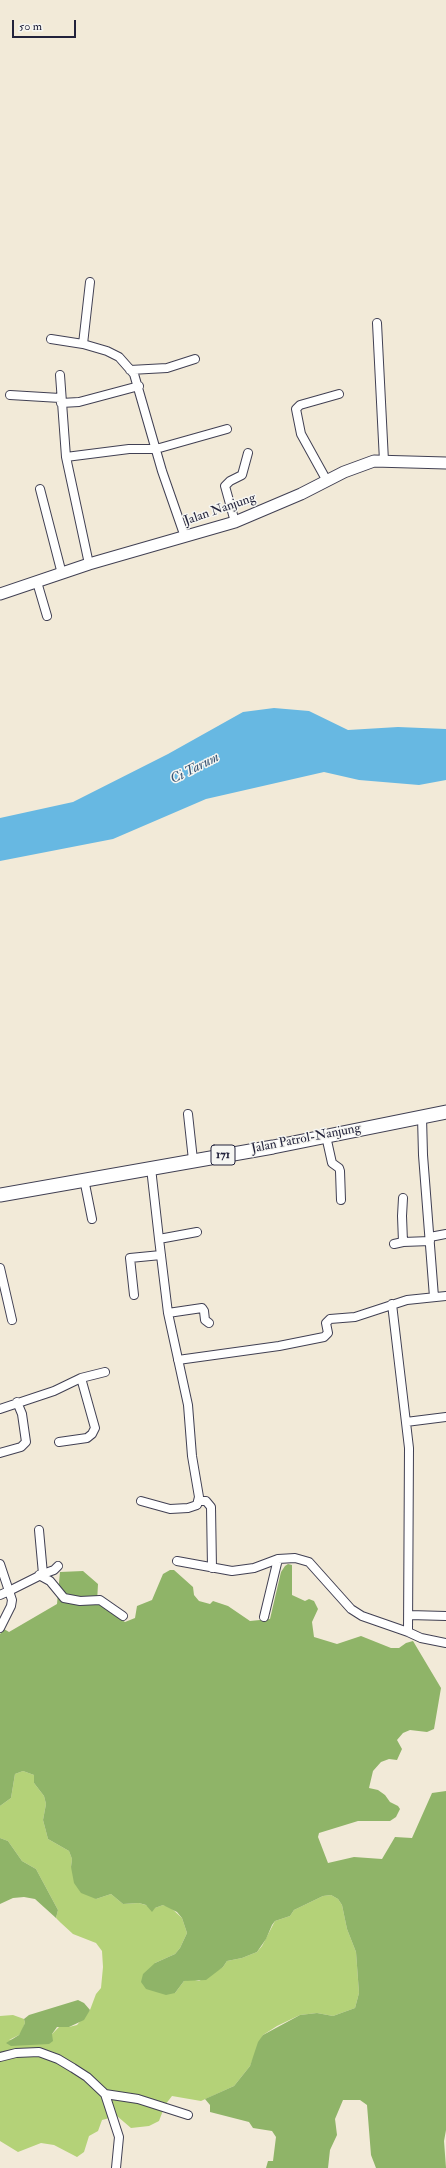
<!DOCTYPE html>
<style>
body{margin:0}
#map{position:relative;width:446px;height:2168px;overflow:hidden;background:#f2ead8;font-family:"IM FELL Double Pica",serif}
canvas{display:block}
.scale{position:absolute;left:12px;top:20px;width:64px;height:18px;box-sizing:border-box;border:2px solid #22223b;border-top:0;padding-left:5px;font-size:12px;line-height:14px;white-space:nowrap;color:#22223b;-webkit-text-stroke:3px #f6f6f2;paint-order:stroke}
</style>
<div id="map">
<canvas width="446" height="2168"></canvas>
<div class="scale">50 m</div>
</div>
<script>
const g = document.querySelector('canvas').getContext('2d');
g.lineJoin = 'round';
function paint(path, color) { g.fillStyle = color; g.fill(path, 'evenodd'); }
const shape = rows => new Path2D(rows.map(r => 'M' + r).join(''));
function strokePath(path, color, width, dash) { g.strokeStyle = color; g.lineWidth = width; g.lineCap = dash ? 'butt' : 'round'; g.setLineDash(dash || []); g.stroke(path); }
function label(font, color, halo, rows, align = 'center') {
  g.font = font + ' "IM FELL Double Pica",serif'; g.lineWidth = 3; g.setLineDash([]); g.textBaseline = 'middle'; g.strokeStyle = halo; g.fillStyle = color; for (const [text, x, y, turn = 0] of rows) {
    g.save(); g.translate(x, y); g.rotate((+turn || 0) * Math.PI / 180); g.textAlign = isNaN(turn) ? turn : align; if (halo) g.strokeText(text, 0, 0); g.fillText(text, 0, 0); g.restore();
  }
}
paint(shape([
 [23,1771,34,1775,34,1783,44,1796,46,1804,43,1820,48,1839,69,1851,72,1859,71,1867,96,1899,111,1894,123,1904,139,1903,155,1908,163,1905,170,1907,182,1918,187,1933,180,1948,175,1954,155,1963,175,1993,184,1981,191,1979,199,1981,223,1967,227,1961,242,1958,257,1952,262,1946,275,1921,290,1916,294,1910,323,1896,331,1895,338,1899,342,1905,347,1929,356,1952,359,1993,355,2008,333,2016,317,2013,300,2015,277,2026,263,2035,250,2066,234,2086,201,2101,172,2096,165,2105,159,2121,149,2126,131,2128,117,2116,102,2120,98,2131,89,2136,84,2152,77,2157,54,2145,41,2143,18,2152,0,2141,0,2016,13,2015,24,2019,25,2023,22,2031,19,2035,9,2040,52,2034,61,2025,69,2027,77,2025,90,2010,96,1994,101,1988,103,1967,102,1951,96,1943,73,1934,61,1923,56,1918,58,1910,36,1869,22,1861,8,1841,0,1838,0,1806,11,1798,15,1774]
]), '#b4d278');
paint(shape([
 [288,1564,292,1565,292,1595,305,1601,309,1599,314,1601,318,1609,312,1622,314,1637,337,1644,361,1636,391,1648,399,1648,406,1643,413,1641,441,1688,434,1729,427,1732,410,1730,403,1733,397,1740,402,1749,397,1760,389,1759,381,1762,373,1771,369,1788,378,1790,385,1795,390,1802,398,1806,400,1809,396,1817,390,1821,358,1821,319,1833,318,1837,328,1863,354,1857,382,1859,395,1837,412,1838,432,1793,446,1791,446,2130,444,2141,446,2168,376,2168,371,2155,367,2105,360,2100,343,2100,335,2119,337,2135,330,2150,328,2168,266,2168,268,2161,273,2161,276,2137,272,2131,253,2128,249,2122,210,2112,210,2105,205,2099,234,2086,250,2066,258,2042,263,2035,300,2015,317,2013,333,2016,355,2008,359,1993,356,1952,347,1929,342,1905,338,1899,331,1895,323,1896,294,1910,290,1916,275,1921,272,1925,266,1939,257,1952,242,1958,227,1961,223,1967,206,1980,184,1981,175,1993,166,1995,146,1989,141,1982,143,1974,155,1963,175,1954,180,1948,187,1933,182,1918,177,1912,163,1905,155,1908,152,1912,146,1905,139,1903,123,1904,111,1894,96,1899,81,1893,74,1883,71,1867,72,1859,69,1851,48,1839,43,1820,46,1804,44,1796,34,1783,34,1775,23,1771,15,1774,11,1798,0,1806,0,1634,4,1629,9,1632,57,1604,60,1572,83,1571,98,1584,97,1602,125,1622,135,1618,137,1606,152,1600,163,1574,170,1570,174,1570,193,1587,194,1595,199,1601,210,1604,213,1601,228,1606,250,1621,270,1619,281,1572,285,1566],
 [0,1838,8,1841,22,1861,36,1869,58,1910,56,1918,35,1899,24,1897,13,1898,0,1904],
 [78,2000,84,2003,90,2010,84,2020,69,2027,57,2027,52,2034,53,2041,49,2044,11,2046,6,2043,19,2035,25,2023,24,2019,29,2015]
]), '#8fb468');
paint(shape([
 [274,708,309,711,348,730,398,727,446,729,446,780,419,785,359,780,324,772,206,799,113,839,0,861,0,818,73,802,168,754,243,712]
]), '#67b8e2');
const street = shape([
 [90,282,83,344,107,351,119,357,134,374,162,471,185,537],
 [377,323,384,461],
 [51,339,83,344],
 [130,370,167,368,195,359],
 [60,375,66,457,89,564],
 [10,395,60,398],
 [61,403,79,402,139,386],
 [66,457,129,449,156,449,227,429],
 [327,481,301,434,296,409,300,405,339,394],
 [40,489,62,574],
 [235,522,225,486,230,481,242,475,248,453],
 [37,582,47,616],
 [188,1114,193,1160],
 [422,1117,423,1155,434,1297],
 [326,1136,332,1163,339,1168,340,1171,341,1200],
 [151,1168,159,1239,197,1232],
 [84,1179,92,1219],
 [403,1198,402,1216,403,1242,430,1241],
 [430,1237,446,1234],
 [394,1244,403,1242],
 [0,1268,12,1320],
 [134,1295,130,1258,161,1255],
 [392,1304,409,1448,408,1632],
 [168,1313,202,1308,204,1311,205,1320,209,1323],
 [178,1360,279,1346,324,1337,328,1333,326,1323,330,1319,355,1317,407,1300,446,1296],
 [0,1409,54,1391,81,1378,105,1372],
 [406,1422,446,1417],
 [59,1442,87,1438,92,1434,95,1428,81,1378],
 [0,1453,21,1447,26,1442,22,1414,17,1402],
 [141,1501,170,1509,188,1508,197,1505,199,1497,192,1456,188,1405,168,1313,159,1239],
 [199,1501,206,1501,211,1507,212,1568],
 [177,1561,232,1571,254,1568,278,1559,295,1558,309,1562,351,1609,362,1616,408,1632,421,1638,446,1643],
 [0,1564,9,1591,0,1595],
 [43,1574,54,1570,58,1566],
 [39,1575,50,1581,64,1598,80,1601,100,1600,123,1616],
 [409,1615,446,1616],
 [264,1617,278,1559],
 [0,1628,11,1606,12,1600,9,1591,43,1574,39,1530],
 [0,2057,16,2053,39,2052,58,2059,73,2068,87,2077,105,2094,119,2137,116,2168],
 [105,2094,138,2099,188,2115]
]);
const secondary = shape([
 [0,594,89,564,235,522,301,494,344,472,374,461,446,463]
]);
const primary = shape([
 [0,1195,273,1147,446,1112]
]);
strokePath(street, '#414053', 10);
strokePath(secondary, '#414053', 13);
strokePath(primary, '#414053', 15);
strokePath(street, '#fff', 8);
strokePath(secondary, '#fff', 11);
strokePath(primary, '#fff', 13);
for (const [x, y, w] of [
 [223,1155,24]
]) { const box = new Path2D(); box.roundRect(x - w / 2, y - 10, w, 20, 3); g.fillStyle = '#f6f6f2'; g.fill(box); strokePath(box, '#22223b', 1); }
label('bold 12px', '#22223b', null, [
 ["171",223,1155]
]);
label('13px', '#22223b', '#f6f6f2', [
 ["Jalan Nanjung",220,510,-19],
 ["Jalan Patrol-Nanjung",306,1139,-11]
]);
label('italic 14px', '#3a5675', '#f6f6f2', [
 ["Ci Tarum",195,769,-27]
]);
</script>
